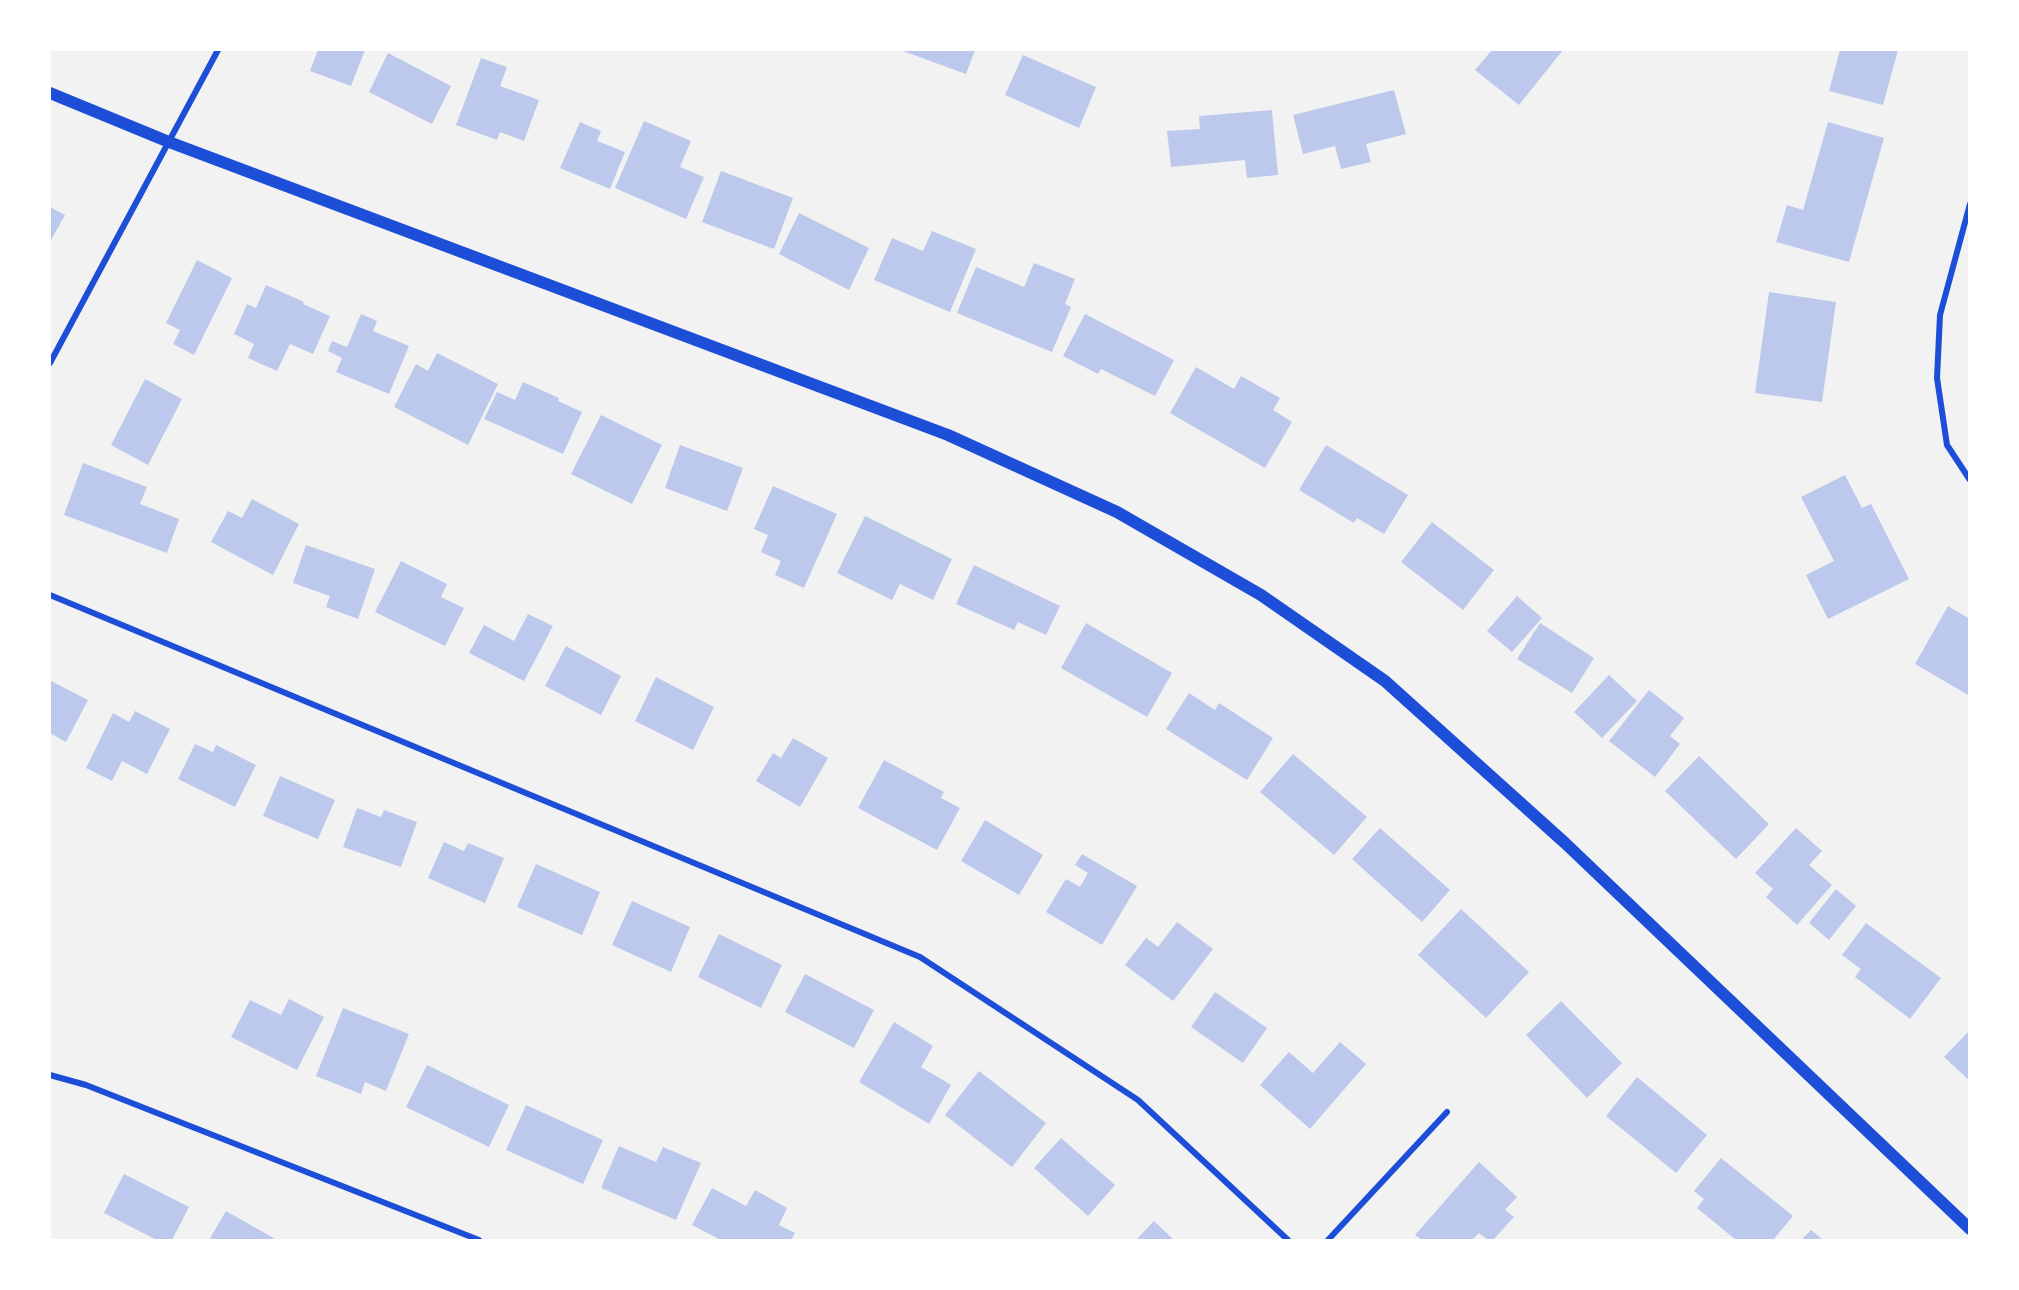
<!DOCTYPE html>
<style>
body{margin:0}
#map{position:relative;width:2019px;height:1290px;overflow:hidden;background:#f2f2f2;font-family:"Roboto Serif",serif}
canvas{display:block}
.frame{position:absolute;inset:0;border:51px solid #fff;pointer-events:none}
</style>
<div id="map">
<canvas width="2019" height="1290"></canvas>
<div class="frame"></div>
</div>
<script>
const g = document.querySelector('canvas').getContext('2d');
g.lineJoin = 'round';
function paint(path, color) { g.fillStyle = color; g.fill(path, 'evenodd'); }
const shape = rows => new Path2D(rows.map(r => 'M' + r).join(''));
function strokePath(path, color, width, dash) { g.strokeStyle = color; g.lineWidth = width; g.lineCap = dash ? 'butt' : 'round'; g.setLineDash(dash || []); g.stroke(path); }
paint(shape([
 [318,50,365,50,351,86,310,71],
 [900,50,975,50,966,74],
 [1492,50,1563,50,1519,105,1475,70],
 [1840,50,1898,50,1883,105,1829,91],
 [388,53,451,86,432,124,369,92],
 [1023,55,1096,87,1079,128,1005,95],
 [481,58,507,67,500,86,539,100,524,141,500,132,497,140,456,125],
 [1394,90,1406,134,1366,144,1371,162,1341,169,1335,146,1303,154,1293,115],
 [1272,110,1278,175,1247,178,1245,160,1171,167,1167,131,1200,129,1199,116],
 [644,121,691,141,680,167,704,177,686,219,615,188],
 [580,122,601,131,597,141,625,152,610,189,560,168],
 [1828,122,1884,138,1849,262,1776,242,1787,205,1803,210],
 [721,171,793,198,774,249,702,222],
 [50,207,65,215,50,242],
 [799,213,869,248,849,290,779,254],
 [932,231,976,249,950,312,874,280,892,238,923,251],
 [197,260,232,278,194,355,173,344,180,330,166,323],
 [1034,263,1075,279,1065,304,1071,307,1052,352,957,313,976,267,1024,287],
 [266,285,304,302,303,304,330,316,313,354,290,344,277,371,248,358,254,344,234,334,247,304,256,308],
 [1769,292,1836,302,1822,402,1755,393],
 [361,314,377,321,373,331,409,346,389,394,336,372,342,358,328,351,332,341,347,347],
 [1085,314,1174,360,1155,396,1101,369,1098,374,1063,356],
 [437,353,498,384,468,445,394,407,416,364,428,371],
 [1196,367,1234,389,1241,376,1280,398,1273,410,1292,422,1265,468,1170,413],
 [145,379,182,399,148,465,111,445],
 [523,382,559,398,558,401,582,412,563,454,484,419,497,392,515,400],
 [601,415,662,445,632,504,571,474],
 [680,445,743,468,727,511,665,488],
 [1326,445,1408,495,1384,534,1357,518,1354,523,1299,490],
 [83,463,147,487,140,504,179,519,167,553,64,515],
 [1845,475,1862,508,1871,504,1909,579,1828,619,1806,575,1834,561,1801,497],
 [773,486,837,514,804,588,775,575,781,561,761,552,768,535,754,529],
 [252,499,299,524,273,575,211,542,228,511,242,518],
 [865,516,952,559,933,600,900,584,892,600,837,573],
 [1432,522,1494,570,1463,610,1401,562],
 [306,545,375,569,358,619,326,607,330,596,293,583],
 [401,561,447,584,441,597,464,608,445,646,375,612],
 [974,565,1060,606,1046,635,1018,622,1014,630,956,604],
 [1517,596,1542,618,1512,652,1487,631],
 [1948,606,1970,619,1970,696,1915,664],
 [528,614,553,626,524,681,469,653,484,625,514,641],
 [1086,623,1172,673,1147,717,1061,668],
 [1540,623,1594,658,1572,693,1517,659],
 [566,646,621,676,601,715,545,686],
 [1609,675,1637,701,1602,738,1574,712],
 [656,677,714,707,693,750,635,721],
 [51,681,88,700,66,742,50,733],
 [1649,690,1684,718,1670,736,1680,744,1655,777,1609,741],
 [1189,693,1215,710,1219,703,1273,738,1247,780,1166,729],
 [135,711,170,729,147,774,122,761,112,781,86,768,113,713,129,722],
 [793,738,828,758,800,807,756,781,773,753,781,758],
 [195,744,213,752,216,745,256,765,235,807,178,779],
 [1293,754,1367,817,1334,855,1260,792],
 [1699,756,1769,824,1736,859,1665,791],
 [884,760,944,792,941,798,960,808,937,850,858,808],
 [280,776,335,800,318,839,263,816],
 [357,808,381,817,384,810,417,822,401,867,343,847],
 [985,820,1043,855,1019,895,961,861],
 [1380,828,1450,890,1422,922,1352,859],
 [1796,828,1822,851,1809,865,1832,885,1797,925,1766,897,1773,889,1755,873],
 [444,842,464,851,468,843,504,858,485,903,428,878],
 [1082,854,1137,886,1102,945,1046,912,1066,879,1080,887,1088,873,1075,865],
 [536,864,600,892,582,935,517,907],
 [1836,889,1856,906,1829,940,1809,923],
 [632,901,690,927,671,972,612,945],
 [1461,909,1529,972,1486,1018,1418,955],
 [1177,922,1213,949,1173,1001,1125,965,1146,938,1158,947],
 [1866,923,1941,978,1910,1019,1855,977,1861,969,1842,955],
 [719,934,782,965,761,1008,698,977],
 [805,974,874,1010,854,1048,785,1012],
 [1215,992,1267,1028,1243,1063,1191,1027],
 [289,999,324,1017,297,1070,231,1037,250,1000,281,1015],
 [1561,1001,1622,1063,1587,1098,1526,1035],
 [343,1008,409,1034,386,1091,365,1082,361,1094,316,1076],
 [894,1022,933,1046,921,1067,951,1085,929,1124,859,1082],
 [1970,1030,1970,1081,1944,1057],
 [1340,1042,1366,1064,1310,1129,1260,1085,1289,1052,1313,1073],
 [427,1065,509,1105,489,1147,406,1107],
 [979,1071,1046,1123,1012,1167,945,1115],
 [1637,1077,1707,1135,1676,1173,1606,1116],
 [526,1105,603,1140,583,1184,506,1150],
 [1061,1138,1115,1185,1088,1216,1034,1168],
 [619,1146,656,1162,663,1147,701,1163,676,1220,601,1188],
 [1721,1158,1793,1216,1773,1240,1736,1240,1697,1208,1704,1199,1694,1191],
 [1479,1162,1517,1197,1505,1210,1514,1217,1493,1240,1488,1240,1479,1233,1472,1240,1422,1240,1415,1235],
 [124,1174,189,1207,172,1240,157,1240,104,1213],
 [712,1188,746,1206,755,1190,787,1208,779,1225,795,1233,791,1240,721,1240,692,1225],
 [226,1211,277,1240,209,1240],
 [1154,1221,1174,1240,1136,1240],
 [1811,1230,1823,1240,1801,1240]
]), '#bdc9ec');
strokePath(shape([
 [1970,204,1940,315,1937,378,1947,445,1970,480],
 [50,363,218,50],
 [50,595,920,957,1138,1100,1288,1240],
 [50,1075,86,1085,479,1240],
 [1328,1240,1447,1112]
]), '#1d4ed8', 6);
strokePath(shape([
 [50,93,169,142,948,435,1117,512,1261,595,1385,681,1565,843,1970,1229]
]), '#1d4ed8', 12);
</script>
